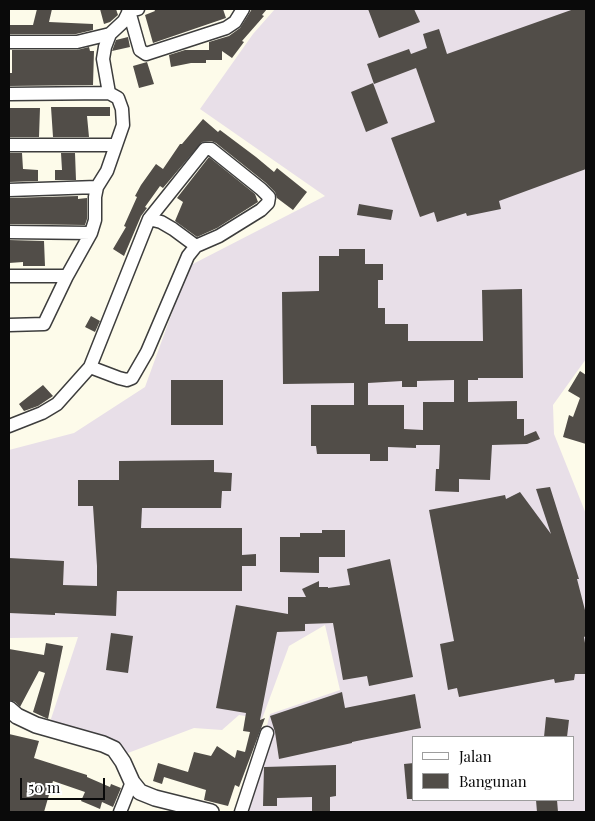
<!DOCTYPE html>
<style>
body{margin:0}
#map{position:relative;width:595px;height:821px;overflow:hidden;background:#fdfbea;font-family:"Playfair Display",serif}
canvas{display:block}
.frame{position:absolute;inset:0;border:10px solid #0a0a0a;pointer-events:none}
.legend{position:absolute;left:412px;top:736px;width:162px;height:65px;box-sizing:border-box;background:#fff;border:1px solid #9d9d9d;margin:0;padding:6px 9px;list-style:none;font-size:15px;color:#0a0a0a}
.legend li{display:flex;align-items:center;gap:10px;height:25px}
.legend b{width:25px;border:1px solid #9d9d9d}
.scale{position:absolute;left:20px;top:778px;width:85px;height:22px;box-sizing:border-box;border:2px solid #0a0a0a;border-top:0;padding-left:6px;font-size:15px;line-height:18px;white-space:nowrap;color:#0a0a0a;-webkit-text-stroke:4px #fff;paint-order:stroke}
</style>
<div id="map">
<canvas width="595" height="821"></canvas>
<div class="frame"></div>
<ul class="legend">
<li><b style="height:6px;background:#fff"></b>Jalan</li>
<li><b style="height:14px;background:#514d48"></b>Bangunan</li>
</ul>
<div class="scale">50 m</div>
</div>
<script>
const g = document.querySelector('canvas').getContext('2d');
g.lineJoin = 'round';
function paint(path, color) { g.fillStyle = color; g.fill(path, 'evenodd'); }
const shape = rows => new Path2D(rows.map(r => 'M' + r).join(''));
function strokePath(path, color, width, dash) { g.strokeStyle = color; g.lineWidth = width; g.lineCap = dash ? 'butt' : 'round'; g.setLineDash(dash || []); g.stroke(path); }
paint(shape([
 [275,9,586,9,586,359,553,405,554,434,586,514,586,812,233,812,263,741,270,714,340,690,325,625,289,646,262,719,239,715,222,730,194,728,120,756,49,725,78,637,9,638,9,450,74,433,145,387,189,266,325,196,200,109,253,34],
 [414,737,574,737,574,800,414,800]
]), '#e8dfe8');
paint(shape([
 [37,9,52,9,49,22,93,24,93,30,76,34,9,34,9,25,33,25],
 [100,9,116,9,118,15,110,22,104,24],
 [154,9,223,9,226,18,153,43,145,15,155,11],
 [252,9,267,9,262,15,264,16,242,41,244,42,232,58,222,51,222,60,206,60,206,63,191,63,171,67,169,55,185,50,209,50,209,42,229,36,240,28],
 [368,9,414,9,420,22,379,38],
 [574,9,586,9,586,169,499,201,501,209,467,216,466,213,437,222,434,212,420,217,391,138,435,122,416,68,374,84,367,64,409,49,411,54,427,48,423,34,439,29,447,54],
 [128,37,130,47,112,51,116,40],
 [89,47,90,51,94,51,93,85,9,86,9,73,12,73,12,50,77,50],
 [147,62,154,84,139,88,133,66],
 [373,83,388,123,366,132,351,92],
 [51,107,110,107,110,116,87,116,89,137,53,137],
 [9,108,40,108,39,137,9,137],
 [203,119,218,132,220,130,256,157,274,172,277,168,307,192,293,210,277,198,275,192,266,183,216,143,211,141,202,142,163,188,160,186,145,207,147,208,141,216,124,256,113,249,126,227,124,226,137,197,135,196,141,185,156,164,163,169,180,144,182,144],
 [9,153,22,153,23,169,38,170,38,181,9,182],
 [61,153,75,153,76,180,55,180,55,170,62,170],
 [209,157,255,194,258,202,217,228,197,237,175,221,183,202,177,198],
 [78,196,78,199,87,198,87,219,85,225,9,224,9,198],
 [359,204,393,210,391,220,357,215],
 [9,240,44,241,45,266,23,266,23,262,9,263],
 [339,249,365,249,365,264,383,264,383,280,378,280,378,308,385,308,385,324,408,324,408,341,483,341,482,290,522,289,523,378,478,378,478,380,468,380,468,402,517,401,517,419,524,419,524,436,536,431,540,439,527,444,492,445,490,480,459,479,459,492,435,491,436,469,439,469,440,445,416,445,416,448,388,447,388,461,370,461,370,454,317,454,316,446,311,446,311,405,354,405,354,383,283,384,282,292,319,291,319,256,339,256],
 [454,380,454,402,423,402,423,430,404,429,404,405,368,405,368,383,402,381,402,387,417,387,417,381],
 [91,316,100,321,95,332,85,327],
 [580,371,586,375,586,444,563,437,569,415,573,417,580,398,568,391],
 [171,380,223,380,223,425,171,425],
 [43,385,53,396,38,406,24,411,19,404],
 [214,460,214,472,232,473,231,491,222,491,221,508,142,508,141,528,242,528,242,555,256,554,256,566,242,566,242,591,117,591,116,616,55,613,55,615,9,613,9,558,64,561,63,585,97,586,97,566,93,506,78,506,78,480,119,480,119,461],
 [550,487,579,579,577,579,586,614,586,636,584,637,586,649,586,674,575,674,574,680,555,683,554,679,459,697,457,688,448,690,440,644,454,641,429,510,505,495,506,499,520,492,551,534,536,489],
 [322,530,345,530,345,557,319,557,319,573,280,572,280,537,300,537,300,533,322,533],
 [390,559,413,677,369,686,367,676,343,680,333,623,305,624,305,631,277,632,260,720,265,718,239,787,235,785,228,806,204,800,206,790,164,777,162,784,153,781,158,763,188,772,194,752,211,756,217,746,235,758,237,750,245,752,250,732,243,731,246,713,216,708,236,605,288,614,288,597,306,597,302,589,319,581,319,587,328,587,328,588,350,585,347,569],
 [111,633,133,636,128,673,106,670],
 [46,643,63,646,48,719,33,712,45,673,39,671,20,707,15,702,9,700,9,649,44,655],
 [342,692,345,708,415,694,421,728,352,742,352,743,279,759,275,732,270,716],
 [546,717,569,720,567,737,544,737],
 [9,734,39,741,34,758,87,775,87,777,110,787,111,784,121,788,113,807,102,802,100,809,93,806,81,801,85,792,53,781,44,812,9,812],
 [414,763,414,799,407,799,404,764],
 [336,765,336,796,330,797,330,812,312,812,312,797,277,798,277,806,263,806,264,767],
 [536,800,557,800,558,812,537,812]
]), '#514d48');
const minor = shape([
 [138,9,129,11,140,50,146,54,226,28,235,22,243,9],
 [9,42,77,42,110,34],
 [9,94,109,93],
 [9,145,116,145],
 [9,190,97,187],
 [149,219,161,222,173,229,196,246],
 [9,232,91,233],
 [9,276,67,276],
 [9,325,44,324,67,276,91,233,95,220,95,197,97,187,107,171,123,125,122,109,118,98,109,93,103,59,105,47,110,34,124,21,129,11,128,9],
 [9,426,42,413,57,404,90,367,149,219,205,149,211,149,261,189,269,197,268,203,261,210,219,236,196,246,188,256,147,352,132,378,127,380,119,378,90,367],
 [120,812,132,782],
 [241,812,267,733]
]);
const tertiary = shape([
 [9,709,17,716,36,725,103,744,114,749,123,762,132,782,140,792,155,798,211,812]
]);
strokePath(minor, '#3d3d3d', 15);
strokePath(tertiary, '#3d3d3d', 18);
strokePath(minor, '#fff', 12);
strokePath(tertiary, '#fff', 15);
</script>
